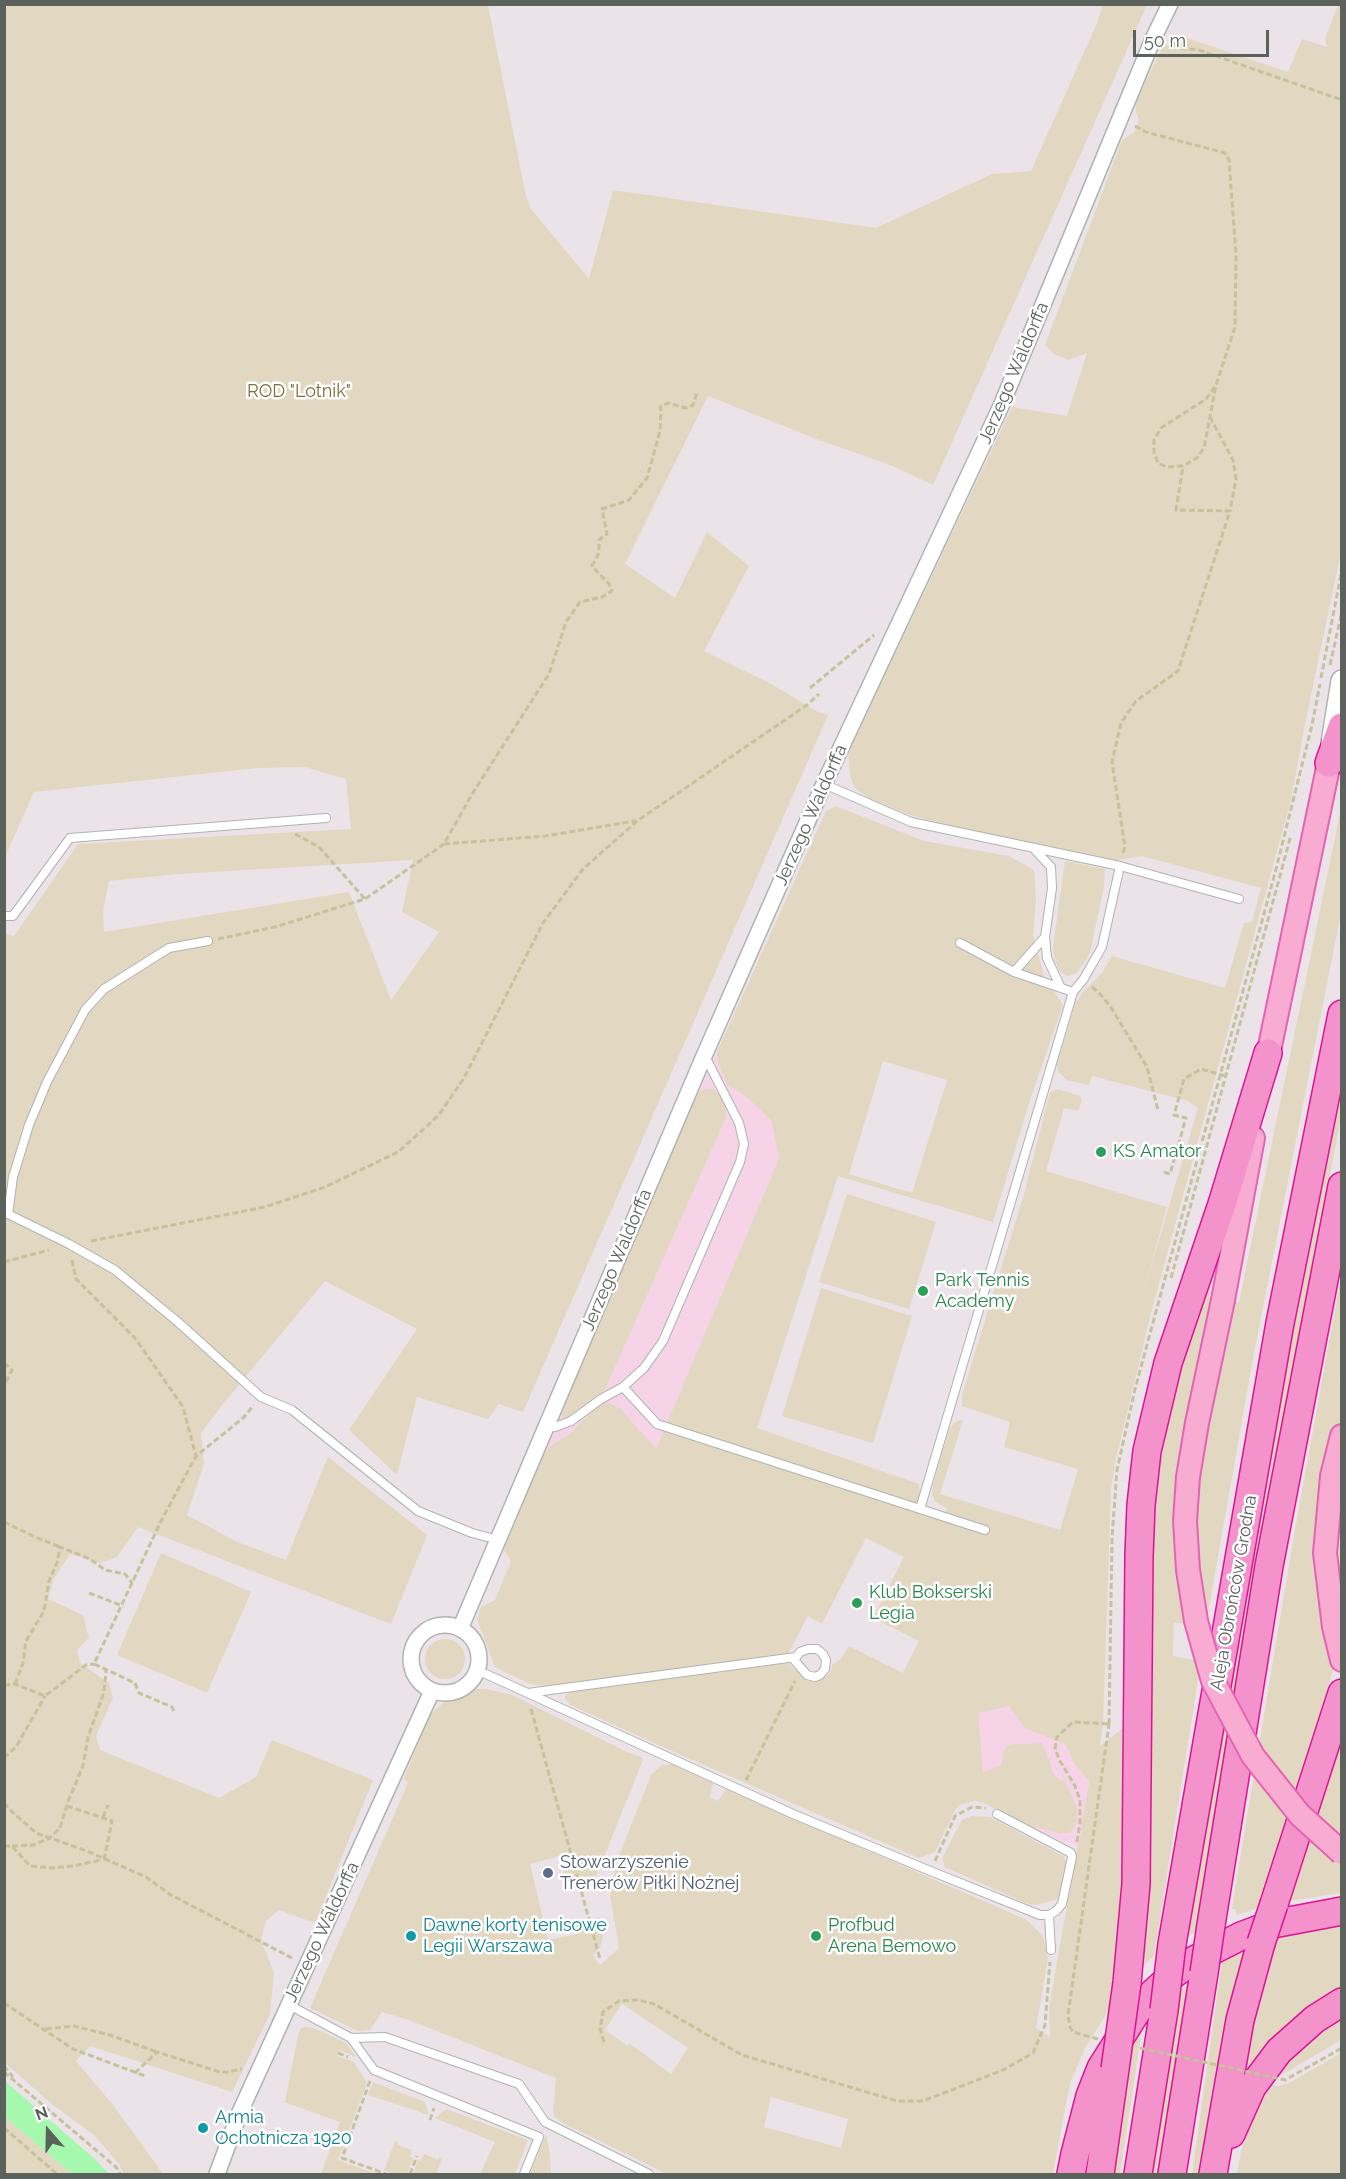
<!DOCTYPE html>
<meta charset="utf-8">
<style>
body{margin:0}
#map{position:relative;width:1346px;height:2179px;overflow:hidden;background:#ece3e8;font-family:Raleway,sans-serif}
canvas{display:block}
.frame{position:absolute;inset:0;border:6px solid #5b625c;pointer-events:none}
.north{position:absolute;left:18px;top:2101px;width:60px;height:60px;-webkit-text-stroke:4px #fff;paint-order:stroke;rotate:340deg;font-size:16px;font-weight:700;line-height:24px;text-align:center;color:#5b625c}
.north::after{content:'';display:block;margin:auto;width:21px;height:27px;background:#5b625c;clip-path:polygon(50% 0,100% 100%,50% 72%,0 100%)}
.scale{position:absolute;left:1133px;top:30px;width:136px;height:27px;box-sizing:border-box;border:3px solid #5b625c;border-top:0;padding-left:8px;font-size:18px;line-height:21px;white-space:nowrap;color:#5b625c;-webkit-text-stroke:4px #fff;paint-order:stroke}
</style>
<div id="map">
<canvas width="1346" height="2179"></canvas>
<div class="frame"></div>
<div class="north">N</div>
<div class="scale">50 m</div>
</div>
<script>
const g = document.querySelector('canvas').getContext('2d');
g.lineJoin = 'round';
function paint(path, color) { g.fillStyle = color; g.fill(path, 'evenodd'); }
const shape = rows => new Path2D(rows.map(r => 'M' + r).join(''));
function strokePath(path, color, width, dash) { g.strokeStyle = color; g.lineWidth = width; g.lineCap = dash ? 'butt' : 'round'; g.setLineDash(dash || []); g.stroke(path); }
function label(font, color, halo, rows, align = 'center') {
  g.font = font + ' Raleway,sans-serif'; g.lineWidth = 5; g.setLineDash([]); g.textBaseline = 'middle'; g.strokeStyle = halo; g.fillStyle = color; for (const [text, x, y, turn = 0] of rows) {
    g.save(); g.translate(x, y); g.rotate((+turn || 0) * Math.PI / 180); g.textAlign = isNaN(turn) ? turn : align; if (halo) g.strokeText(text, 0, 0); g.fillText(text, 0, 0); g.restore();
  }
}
paint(shape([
 [5,5,488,5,525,192,531,209,589,279,613,190,876,228,992,174,1031,171,1098,21,1103,5,1147,5,933,485,893,466,819,440,708,396,625,564,675,598,707,532,749,566,704,651,773,685,818,712,828,715,523,1412,499,1404,488,1419,417,1397,397,1475,349,1430,417,1329,325,1281,223,1404,201,1433,204,1464,187,1515,237,1542,286,1560,328,1457,427,1535,391,1624,138,1527,117,1557,101,1563,70,1554,53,1580,48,1599,83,1615,89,1638,77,1650,80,1663,109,1683,113,1698,96,1736,100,1750,219,1798,256,1777,272,1740,373,1780,315,1923,279,1910,266,1921,261,1940,274,1973,270,2014,232,2092,90,2046,76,2061,113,2105,163,2174,124,2174,119,2164,94,2135,53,2105,5,2063,5,933,14,936,78,844,351,829,346,779,305,767,257,768,34,792,5,857],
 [413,860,402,912,439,932,391,1000,349,892,104,932,103,912,109,881,179,874],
 [1338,5,1341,5,1341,552,1305,724,1291,800,1151,1313,1115,1463,1111,1490,1103,1723,1100,1746,1127,1725,1122,1881,1114,2002,1085,2048,1070,2083,1053,2174,667,2174,561,2122,555,2117,553,2113,556,2078,406,2019,382,2012,370,2030,358,2031,310,2008,408,1783,404,1778,429,1718,433,1712,443,1703,477,1689,486,1689,512,1695,627,1752,641,1757,643,1760,597,1874,588,1883,568,1890,560,1856,530,1864,548,1940,578,1934,576,1924,599,1917,603,1937,600,1947,593,1955,600,1965,619,1948,610,1895,616,1863,651,1775,662,1765,672,1764,713,1783,710,1797,718,1801,726,1789,1027,1920,1041,1934,1045,1943,1048,1959,1036,2028,1050,2037,1049,2007,1089,1782,1072,1762,1069,1751,1025,1728,1019,1721,983,1771,994,1768,1006,1747,1012,1744,1042,1743,1050,1761,1053,1774,1065,1780,1078,1809,1077,1823,1070,1833,1058,1833,1022,1824,984,1803,974,1801,960,1805,955,1810,935,1852,919,1858,665,1748,570,1705,565,1698,565,1696,570,1692,788,1663,796,1671,811,1680,817,1681,826,1677,831,1672,832,1665,841,1659,849,1646,903,1673,919,1641,873,1618,904,1557,866,1538,822,1624,808,1616,788,1654,550,1686,530,1684,495,1667,477,1619,481,1607,495,1600,511,1561,504,1550,543,1454,554,1443,570,1434,598,1405,609,1403,620,1408,656,1448,779,1158,750,1100,727,1084,717,1062,717,1052,826,811,836,806,924,841,1009,856,1034,870,1036,899,1033,935,1044,976,1063,1005,1030,1100,993,1222,838,1176,757,1428,919,1484,921,1503,924,1511,943,1519,947,1508,935,1502,932,1495,933,1484,949,1430,955,1422,963,1420,940,1494,1060,1530,1078,1469,1004,1447,1010,1422,962,1406,962,1395,1024,1194,1050,1092,1058,1089,1080,1096,1082,1100,1078,1111,1064,1108,1046,1171,1167,1207,1143,1294,1198,1108,1188,1101,1092,1076,1089,1085,1067,1080,1058,1072,1057,1065,1075,1004,1083,992,1102,973,1112,956,1225,988,1244,923,1252,922,1261,888,1142,856,1116,860,971,831,910,815,868,798,855,788,850,776,848,753,1012,407,1067,416,1087,353,1069,360,1054,354,1045,345,1122,140,1135,132,1139,120,1136,112,1136,102,1164,44,1174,46,1181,36,1288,72,1302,39,1327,47,1325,39],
 [883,1061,947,1080,912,1193,849,1174],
 [622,2004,688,2048,671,2074,629,2043,628,2046,605,2030],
 [771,2097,848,2119,841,2148,764,2127],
 [1341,809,1341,913,1254,1353,1206,1624,1174,1623,1173,1656,1201,1661,1154,1956,1139,1969,1155,1483,1170,1396,1217,1256,1209,1298,1239,1302],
 [1065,861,1105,869,1104,887,1090,953,1077,973,1067,976,1060,972,1055,961,1053,946],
 [1341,1070,1341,1118,1308,1287,1257,1570,1198,1931,1187,1936,1261,1488],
 [713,1088,723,1099,726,1107,726,1118,605,1390,565,1419,561,1416,560,1410,692,1106,700,1090],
 [847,1194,936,1222,909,1309,819,1282],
 [1341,1276,1342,1368,1339,1380,1342,1381,1341,1643,1266,1899,1261,1900,1260,1907,1237,1915,1235,1909,1232,1909,1235,1889,1294,1535],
 [821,1288,912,1316,873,1443,782,1416],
 [161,1553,251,1592,207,1693,117,1655],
 '425 1659a20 20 0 1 1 40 0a20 20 0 1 1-40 0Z',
 [1341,1744,1341,1893,1288,1901,1329,1780],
 [971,1816,990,1817,1063,1856,1066,1862,1066,1868,1058,1899,1036,1905,1028,1904,945,1867,942,1858,962,1820],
 [1341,1926,1341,1993,1241,2088,1260,1995,1278,1935],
 [1250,1947,1206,2174,1192,2174,1222,1961],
 [1190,1981,1160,2174,1150,2174,1178,1995],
 [1341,2020,1341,2040,1285,2073,1280,2074,1304,2045],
 [306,2027,316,2029,346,2043,356,2057,339,2050,337,2056,354,2062,367,2083,338,2160,376,2174,321,2174,340,2122,270,2097,285,2102,298,2035,301,2028],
 [1142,2030,1120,2174,1108,2174,1128,2052],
 [1341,2053,1341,2174,1237,2174,1242,2147,1263,2095,1272,2085,1278,2086,1289,2083],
 [373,2082,425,2102,429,2115,368,2095],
 [446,2109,528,2140,515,2174,480,2174,495,2142,435,2118],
 [5,2117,72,2174,5,2174],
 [546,2134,550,2154,551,2174,530,2174],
 [395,2141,398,2142,398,2145,412,2150,410,2157,413,2158,407,2174,395,2174,384,2171],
 [424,2154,438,2160,439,2157,442,2159,436,2174,413,2174,418,2160,421,2161]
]), '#e2d7c1');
paint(shape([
 [717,1052,718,1062,727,1084,750,1100,772,1121,779,1158,656,1449,620,1408,609,1403,598,1405,569,1434,554,1443,543,1454,560,1410,561,1416,566,1419,605,1390,726,1118,726,1107,723,1098,713,1089,700,1090],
 [1009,1706,1025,1728,1064,1744,1069,1751,1073,1762,1089,1781,1079,1845,1064,1842,1022,1824,1057,1833,1070,1833,1077,1823,1077,1809,1072,1795,1065,1781,1060,1780,1053,1774,1050,1761,1042,1743,1012,1744,1006,1747,1003,1752,1002,1765,983,1772,978,1713]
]), '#f7d3e8');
paint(shape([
 [5,2081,96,2160,109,2174,72,2174,5,2117]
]), '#a7f8af');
const lane = shape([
 [824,784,911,822,1120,866,1239,899],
 [1034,849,1051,867,1052,888,1045,937,1047,958,1061,988],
 [4,916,13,916,70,838,326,818],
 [208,941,169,948,104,989,85,1010,47,1082,29,1125,13,1177,8,1214,69,1244,115,1270,178,1322,261,1397,292,1410,418,1511,472,1533,498,1540],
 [960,943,1014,972,1073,992],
 [1014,972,1045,937],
 [623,1387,657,1424,985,1530],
 [546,1428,555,1427,571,1421,601,1399,623,1387,644,1368,663,1341,740,1162,744,1144,739,1123,705,1056],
 [920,1509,1073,992,1083,980,1102,947,1120,866],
 [477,1670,793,1814,923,1868,1040,1915,1049,1915,1056,1911,1062,1904,1072,1857,1071,1853,997,1814],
 [528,1693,796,1657,800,1652,808,1649,817,1649,823,1654,826,1660,825,1669,820,1675,815,1677,807,1675,795,1661,796,1657],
 [1049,1915,1051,1950],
 [289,2005,351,2038,385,2037,519,2084,545,2122,649,2174],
 [351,2038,374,2070,539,2137,524,2174]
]);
const street = shape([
 '411 1659a34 34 0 1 1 68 0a34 34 0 1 1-68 0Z',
 [460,1629,704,1056,824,784,1001,406,1153,39,1170,4],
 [217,2174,240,2112,432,1691]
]);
const secondary = shape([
 [1332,743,1342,681]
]);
const primary = shape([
 [1265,1070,1329,763],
 [1223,1300,1253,1138],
 [1342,1436,1332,1476,1325,1553,1334,1627,1342,1660]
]);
const highway = shape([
 [1329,763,1342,727],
 [1274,1904,1342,1693],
 [1211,1925,1269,1566,1342,1186],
 [1172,1944,1280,1323,1342,1014],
 [1127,1983,1136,1884,1139,1556,1141,1505,1147,1451,1168,1363,1222,1204,1268,1053],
 [1231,2134,1252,2087,1279,2051,1315,2019,1342,2002],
 [1071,2174,1075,2154,1090,2096,1101,2068,1137,2011,1154,1992,1175,1973,1196,1959,1241,1936,1273,1924,1342,1911],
 [1100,2174,1115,2069],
 [1138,2174,1164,2010],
 [1172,2174,1204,1973],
 [1213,2174,1240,2020,1261,1943]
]);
strokePath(lane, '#aeb4b0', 10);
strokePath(street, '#aeb4b0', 18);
strokePath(secondary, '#afb7b1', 24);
strokePath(primary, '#e662b4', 26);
strokePath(highway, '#dd1296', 30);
strokePath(shape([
 [1173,43,1180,48,1199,50,1342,100],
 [1135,126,1146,132,1225,153,1229,160,1236,255,1235,327,1216,385,1206,399,1161,428,1154,440,1154,452,1158,463,1167,467,1183,466,1197,458,1204,448,1216,385],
 [1210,417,1233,460,1236,479,1230,511],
 [1330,665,1342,611],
 [1321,678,1342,569],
 [810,688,874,635],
 [295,834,319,847,365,899],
 [444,844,545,836,635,821],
 [1123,853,1125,847,1112,762,1121,723,1136,701,1178,671,1230,511,1176,510,1183,466],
 [218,939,275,927,365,899,444,844,474,791,549,674,566,622,580,602,602,597,612,591,609,584,592,566,599,553,599,540,607,534,602,509,629,500,647,478,660,431,661,406,668,403,686,408,693,405,697,393],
 [1092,987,1100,994,1110,1006,1147,1067,1158,1110],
 [1164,1172,1170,1174,1186,1118,1174,1115,1184,1079,1201,1069,1225,1076],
 [91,1241,265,1207,325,1187,398,1152,438,1116,464,1078,543,923,583,869,637,821,807,705,819,694],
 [72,1260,76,1279,135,1338,183,1407,196,1456],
 [4,1262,49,1250],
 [1171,1278,1291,835],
 [4,1363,12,1370,4,1386],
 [4,1522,35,1537,60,1547],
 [89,1593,123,1606],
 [15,1684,23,1663,26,1641,44,1611,49,1581,57,1563,60,1547,90,1559,105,1570,125,1574,132,1583],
 [4,1685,15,1684,45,1696,86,1665,94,1664],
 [531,1709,600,1959],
 [174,1711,172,1707,139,1693,135,1683,94,1664,160,1523,196,1456,243,1418,254,1405],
 [1109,1724,1112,1538,1117,1470,1135,1389,1275,873,1312,725,1320,684],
 [4,1758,16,1747,45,1696],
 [746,1780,795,1681],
 [4,1803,9,1809,36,1833,87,1851,146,1877,171,1895,292,1958],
 [67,1806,112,1821,104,1860],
 [103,1817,108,1805],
 [1077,1842,1080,1823,1080,1800,1075,1786,1060,1761,1055,1749,1057,1737,1073,1722,1109,1724],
 [4,1846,12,1846,30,1866,52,1868,73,1866,101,1860],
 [12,1846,33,1845,50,1838,60,1828,69,1799,83,1766,88,1737,104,1692,106,1671],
 [935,1861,955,1816,972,1807,986,1808],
 [4,2003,73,2049,145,2076],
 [46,2029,74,2026,110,2035,157,2052],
 [604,2042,600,2029,603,2012,619,2001,638,2000,654,2004,742,2055,897,2101,923,2101,1003,2070,1033,2053,1045,2025,1050,1962],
 [338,2053,348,2057],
 [4,2066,13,2077],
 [4,2072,117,2168,120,2174],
 [135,2073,157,2052,220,2072,227,2072,242,2069],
 [370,2081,342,2158,386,2174],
 [430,2120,434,2108],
 [4,2128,57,2174],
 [410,2174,417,2156]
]), '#c5c29c', 3, [6, 3]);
strokePath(lane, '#fff', 8);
strokePath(street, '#fff', 15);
strokePath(secondary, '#fff', 21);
strokePath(primary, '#f8acd2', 22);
strokePath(highway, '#f492cc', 27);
const primaryBridge = shape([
 [1223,1300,1197,1423,1188,1477,1185,1521,1188,1570,1196,1621,1213,1681,1253,1756,1300,1815,1342,1853]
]);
const highwayBridge = shape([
 [1261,1943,1274,1904],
 [1204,1973,1211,1925],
 [1164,2010,1172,1944],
 [1115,2069,1127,1983]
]);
strokePath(primaryBridge, '#e662b4', 26, []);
strokePath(highwayBridge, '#dd1296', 30, []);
strokePath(shape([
 [1098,2039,1073,2032,1070,2027,1068,2015,1109,1724],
 [1140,2048,1285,2080,1342,2048]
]), '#c5c29c', 3, [6, 3]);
strokePath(primaryBridge, '#f8acd2', 22);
strokePath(highwayBridge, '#f492cc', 27);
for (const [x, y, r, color] of [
 [1101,1152,6,"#2e9e5b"],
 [923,1291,6,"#2e9e5b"],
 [857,1603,6,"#2e9e5b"],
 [548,1873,6,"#5c6f8a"],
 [411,1936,6,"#0f9aa8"],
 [816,1936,6,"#2e9e5b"],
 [203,2128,6,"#0f9aa8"]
]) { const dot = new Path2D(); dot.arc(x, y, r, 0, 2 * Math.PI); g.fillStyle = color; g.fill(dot); strokePath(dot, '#fff', 2); }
label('18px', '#5b625c', '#fff', [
 ["Jerzego Waldorffa",1014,373,-67],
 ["Jerzego Waldorffa",811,815,-66],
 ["Jerzego Waldorffa",617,1260,-67],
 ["Aleja Obrońców Grodna",1234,1593,-80],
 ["Jerzego Waldorffa",322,1932,-65]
]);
label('18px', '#816d3b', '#fff', [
 ["ROD \"Lotnik\"",299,392]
]);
label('18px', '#27864d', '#fff', [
 ["KS Amator",1113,1152],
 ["Park Tennis",935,1281],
 ["Academy",935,1302],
 ["Klub Bokserski",869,1593],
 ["Legia",869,1614],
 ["Profbud",828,1926],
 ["Arena Bemowo",828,1947]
], 'left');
label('18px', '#4e5e75', '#fff', [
 ["Stowarzyszenie",560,1863],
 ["Trenerów Piłki Nożnej",560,1884]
], 'left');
label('18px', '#0d838f', '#fff', [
 ["Dawne korty tenisowe",423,1926],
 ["Legii Warszawa",423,1947],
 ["Armia",215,2118],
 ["Ochotnicza 1920",215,2139]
], 'left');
</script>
